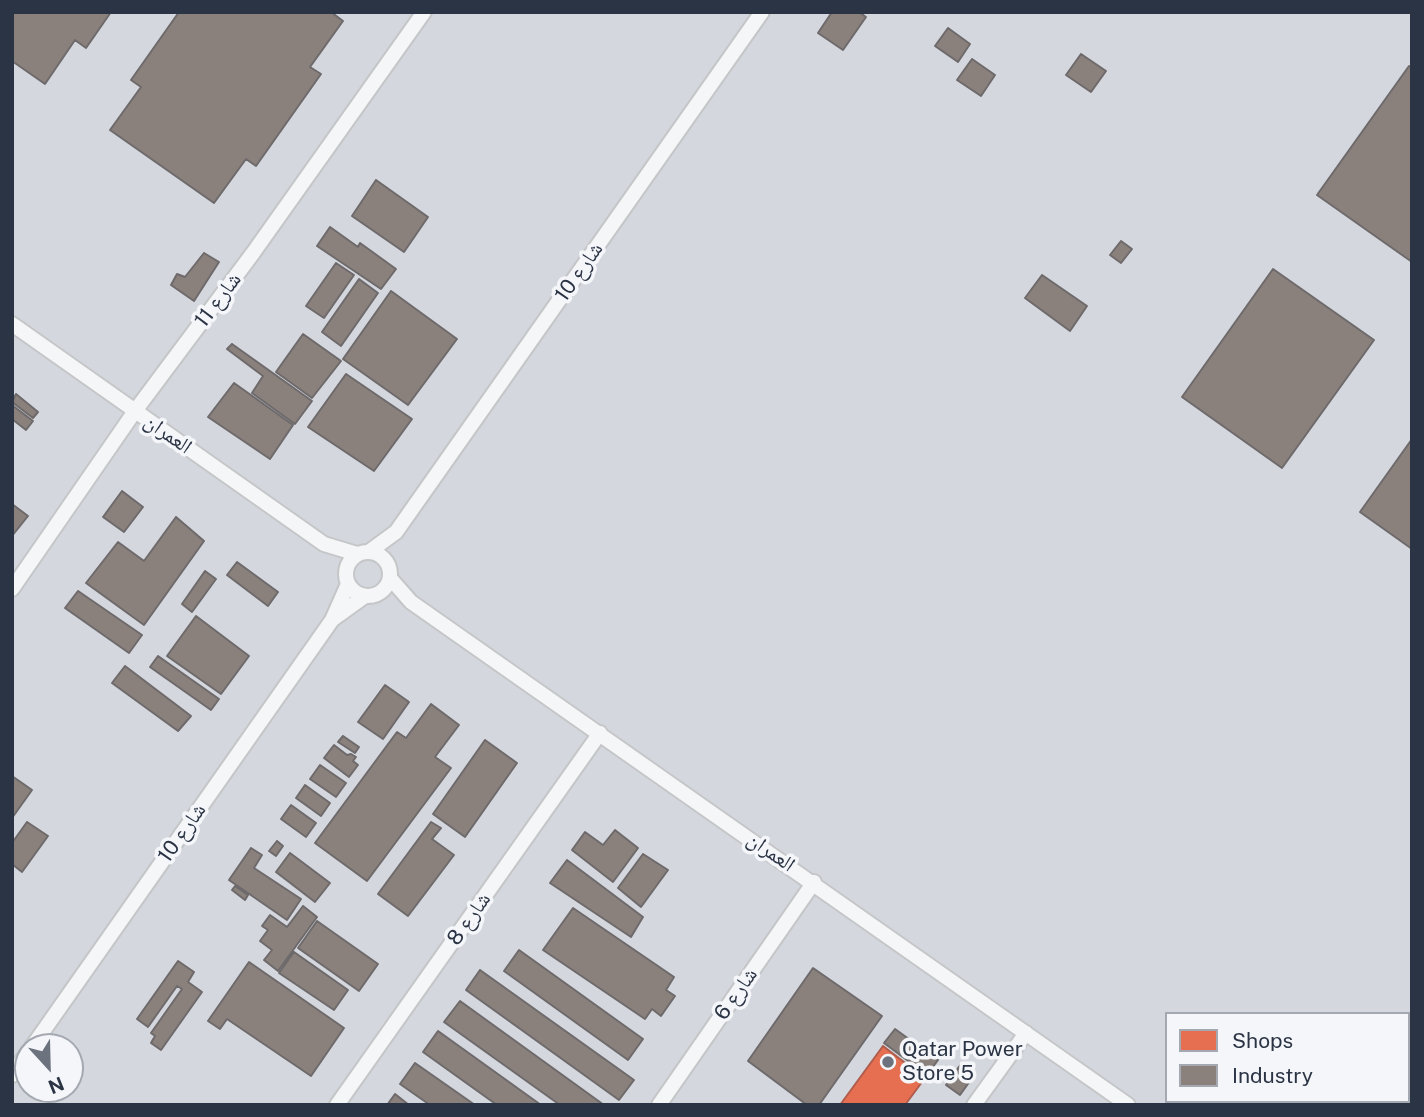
<!DOCTYPE html>
<meta charset="utf-8">
<style>
body{margin:0}
#map{position:relative;width:1424px;height:1117px;overflow:hidden;background:#e6e8ea;font-family:"Public Sans",sans-serif}
canvas{display:block}
.frame{position:absolute;inset:0;border:14px solid #2b3445;pointer-events:none}
.legend{position:absolute;left:1165px;top:1012px;width:245px;height:91px;box-sizing:border-box;background:#f4f6f9;border:2px solid #a4a8b1;margin:0;padding:9px 12px;list-style:none;font-size:21px;color:#2b3445}
.legend li{display:flex;align-items:center;gap:14px;height:35px}
.legend b{width:35px;border:2px solid #a4a8b1}
.north{position:absolute;left:14px;top:1033px;width:70px;height:70px;box-sizing:border-box;background:#f4f6f9;border:2px solid #a4a8b1;border-radius:50%;rotate:158deg;font-size:19px;font-weight:700;line-height:28px;text-align:center;color:#2b3445}
.north::after{content:'';display:block;margin:auto;width:24px;height:32px;background:#6c737f;clip-path:polygon(50% 0,100% 100%,50% 72%,0 100%)}
</style>
<div id="map">
<canvas width="1424" height="1117"></canvas>
<div class="frame"></div>
<ul class="legend">
<li><b style="height:19px;background:#e76f51"></b>Shops</li>
<li><b style="height:19px;background:#8a817c"></b>Industry</li>
</ul>
<div class="north">N</div>
</div>
<script>
const g = document.querySelector('canvas').getContext('2d');
g.lineJoin = 'round';
function paint(path, color) { g.fillStyle = color; g.fill(path, 'evenodd'); }
const shape = rows => new Path2D(rows.map(r => 'M' + r).join(''));
function strokePath(path, color, width, dash) { g.strokeStyle = color; g.lineWidth = width; g.lineCap = dash ? 'butt' : 'round'; g.setLineDash(dash || []); g.stroke(path); }
function label(font, color, halo, rows, align = 'center') {
  g.font = font + ' "Public Sans","Noto Naskh Arabic",sans-serif'; g.lineWidth = 7; g.setLineDash([]); g.textBaseline = 'middle'; g.strokeStyle = halo; g.fillStyle = color; for (const [text, x, y, turn = 0] of rows) {
    g.save(); g.translate(x, y); g.rotate((+turn || 0) * Math.PI / 180); g.textAlign = isNaN(turn) ? turn : align; if (halo) g.strokeText(text, 0, 0); g.fillText(text, 0, 0); g.restore();
  }
}
paint(shape([
 [12,12,1412,12,1412,1105,12,1105],
 [1167,1014,1408,1014,1408,1101,1167,1101],
 [28,1047,70,1047,70,1089,28,1089]
]), '#d4d7dd');
const shops = shape([
 [883,1046,925,1078,905,1105,840,1105,883,1046]
]);
paint(shops, '#e76f51');
strokePath(shops, '#af5d4d', 2);
const industry = shape([
 [12,12,111,12,86,48,75,40,45,84,12,61,12,12],
 [179,12,331,12,343,21,310,67,321,74,256,166,246,159,214,203,110,130,141,87,131,80,179,12],
 [832,12,859,12,866,17,843,50,818,33,832,12],
 [948,28,970,44,958,62,935,46,948,28],
 [1081,54,1106,71,1091,92,1066,75,1081,54],
 [972,59,995,75,981,96,957,80,972,59],
 [1409,66,1412,68,1412,262,1317,195,1409,66],
 [376,180,428,217,404,252,352,216,376,180],
 [330,227,358,247,360,243,396,269,381,289,317,246,330,227],
 [1121,241,1132,249,1121,263,1110,255,1121,241],
 [204,253,219,262,194,301,171,285,177,274,185,277,204,253],
 [336,263,354,275,324,318,306,306,336,263],
 [1273,269,1374,340,1282,468,1182,397,1273,269],
 [1042,275,1087,306,1070,331,1025,298,1042,275],
 [359,279,378,293,341,346,322,332,359,279],
 [391,291,457,339,408,405,343,359,391,291],
 [303,334,341,361,312,398,276,372,303,334],
 [232,344,312,401,295,424,252,393,263,376,227,349,232,344],
 [346,374,412,419,374,471,308,427,346,374],
 [234,383,293,425,270,459,208,417,234,383],
 [16,394,38,412,33,418,12,402,16,394],
 [12,405,33,421,26,430,12,419,12,405],
 [1412,439,1412,549,1360,512,1412,439],
 [122,491,143,507,124,532,103,517,122,491],
 [12,504,28,516,12,536,12,504],
 [176,517,204,541,144,625,86,583,118,542,144,561,176,517],
 [237,562,278,592,268,606,227,575,237,562],
 [205,571,216,579,192,612,182,604,205,571],
 [78,591,142,635,129,653,65,608,78,591],
 [196,616,249,656,221,694,167,656,196,616],
 [158,656,219,699,211,710,150,667,158,656],
 [125,666,191,716,178,731,112,683,125,666],
 [385,685,409,702,383,739,358,722,385,685],
 [431,704,459,725,435,757,451,768,367,881,315,843,397,732,406,738,431,704],
 [343,736,359,747,355,753,338,742,343,736],
 [485,740,517,763,465,837,433,814,485,740],
 [334,745,347,755,351,754,356,757,353,761,358,765,349,777,324,758,334,745],
 [320,765,346,783,336,797,310,779,320,765],
 [12,776,32,790,12,818,12,776],
 [305,785,330,803,321,816,296,798,305,785],
 [291,805,316,823,306,837,281,819,291,805],
 [27,822,48,836,22,872,12,864,12,843,27,822],
 [431,822,441,828,432,839,454,855,408,916,378,894,431,822],
 [615,830,638,848,613,882,572,850,585,832,603,845,615,830],
 [277,841,283,846,276,856,269,851,277,841],
 [251,848,262,855,254,868,301,899,287,920,229,880,251,848],
 [290,853,330,883,315,902,276,872,290,853],
 [643,854,668,870,641,907,618,888,643,854],
 [567,860,643,917,631,937,550,883,567,860],
 [235,886,248,895,245,900,232,890,235,886],
 [303,906,317,917,278,971,264,960,272,950,260,941,268,930,262,926,270,915,287,927,303,906],
 [573,908,674,977,666,990,675,996,661,1016,652,1009,645,1019,543,950,573,908],
 [317,921,378,964,359,991,298,948,317,921],
 [519,950,643,1039,628,1060,504,971,519,950],
 [294,952,348,990,334,1010,279,973,294,952],
 [178,961,194,972,188,982,202,992,161,1050,151,1043,155,1036,151,1033,182,989,177,986,148,1027,137,1019,178,961],
 [249,962,344,1028,311,1076,227,1019,220,1029,208,1021,249,962],
 [813,968,882,1016,819,1105,807,1105,748,1061,813,968],
 [480,970,634,1080,619,1100,466,990,480,970],
 [460,1001,604,1105,560,1105,444,1022,460,1001],
 [895,1029,938,1060,927,1075,884,1043,895,1029],
 [438,1031,541,1105,497,1105,423,1052,438,1031],
 [415,1063,475,1105,430,1105,400,1084,415,1063],
 [961,1064,975,1074,960,1095,946,1085,961,1064],
 [395,1094,409,1105,387,1105,395,1094]
]);
paint(industry, '#8a817c');
strokePath(industry, '#6e6a6c', 2);
const minor = shape([
 [12,324,324,544,357,554],
 [370,551,396,532,762,12],
 '346 574a22 22 0 1 1 44 0a22 22 0 1 1-44 0Z',
 [390,578,411,602,1128,1105],
 [12,589,135,411,253,253,424,12],
 [333,619,365,596],
 [32,1047,332,620,348,584],
 [12,1075,28,1052],
 [337,1105,600,733],
 [659,1105,814,882],
 [974,1105,1026,1033]
]);
strokePath(minor, '#c4c6c8', 18);
strokePath(minor, '#f5f6f7', 14);
for (const [x, y, r, color] of [
 [888,1062,7,"#6c737f"]
]) { const dot = new Path2D(); dot.arc(x, y, r, 0, 2 * Math.PI); g.fillStyle = color; g.fill(dot); strokePath(dot, '#f4f6f9', 2.5); }
label('21px', '#2b3445', '#f4f6f9', [
 ["شارع 10",579,272,-55],
 ["شارع 11",218,300,-53],
 ["العمران",168,434,35],
 ["شارع 10",182,833,-55],
 ["العمران",771,852,35],
 ["شارع 8",469,919,-55],
 ["شارع 6",736,994,-55]
]);
label('21px', '#2b3445', '#f4f6f9', [
 ["Qatar Power",902,1050],
 ["Store 5",902,1074]
], 'left');
</script>
